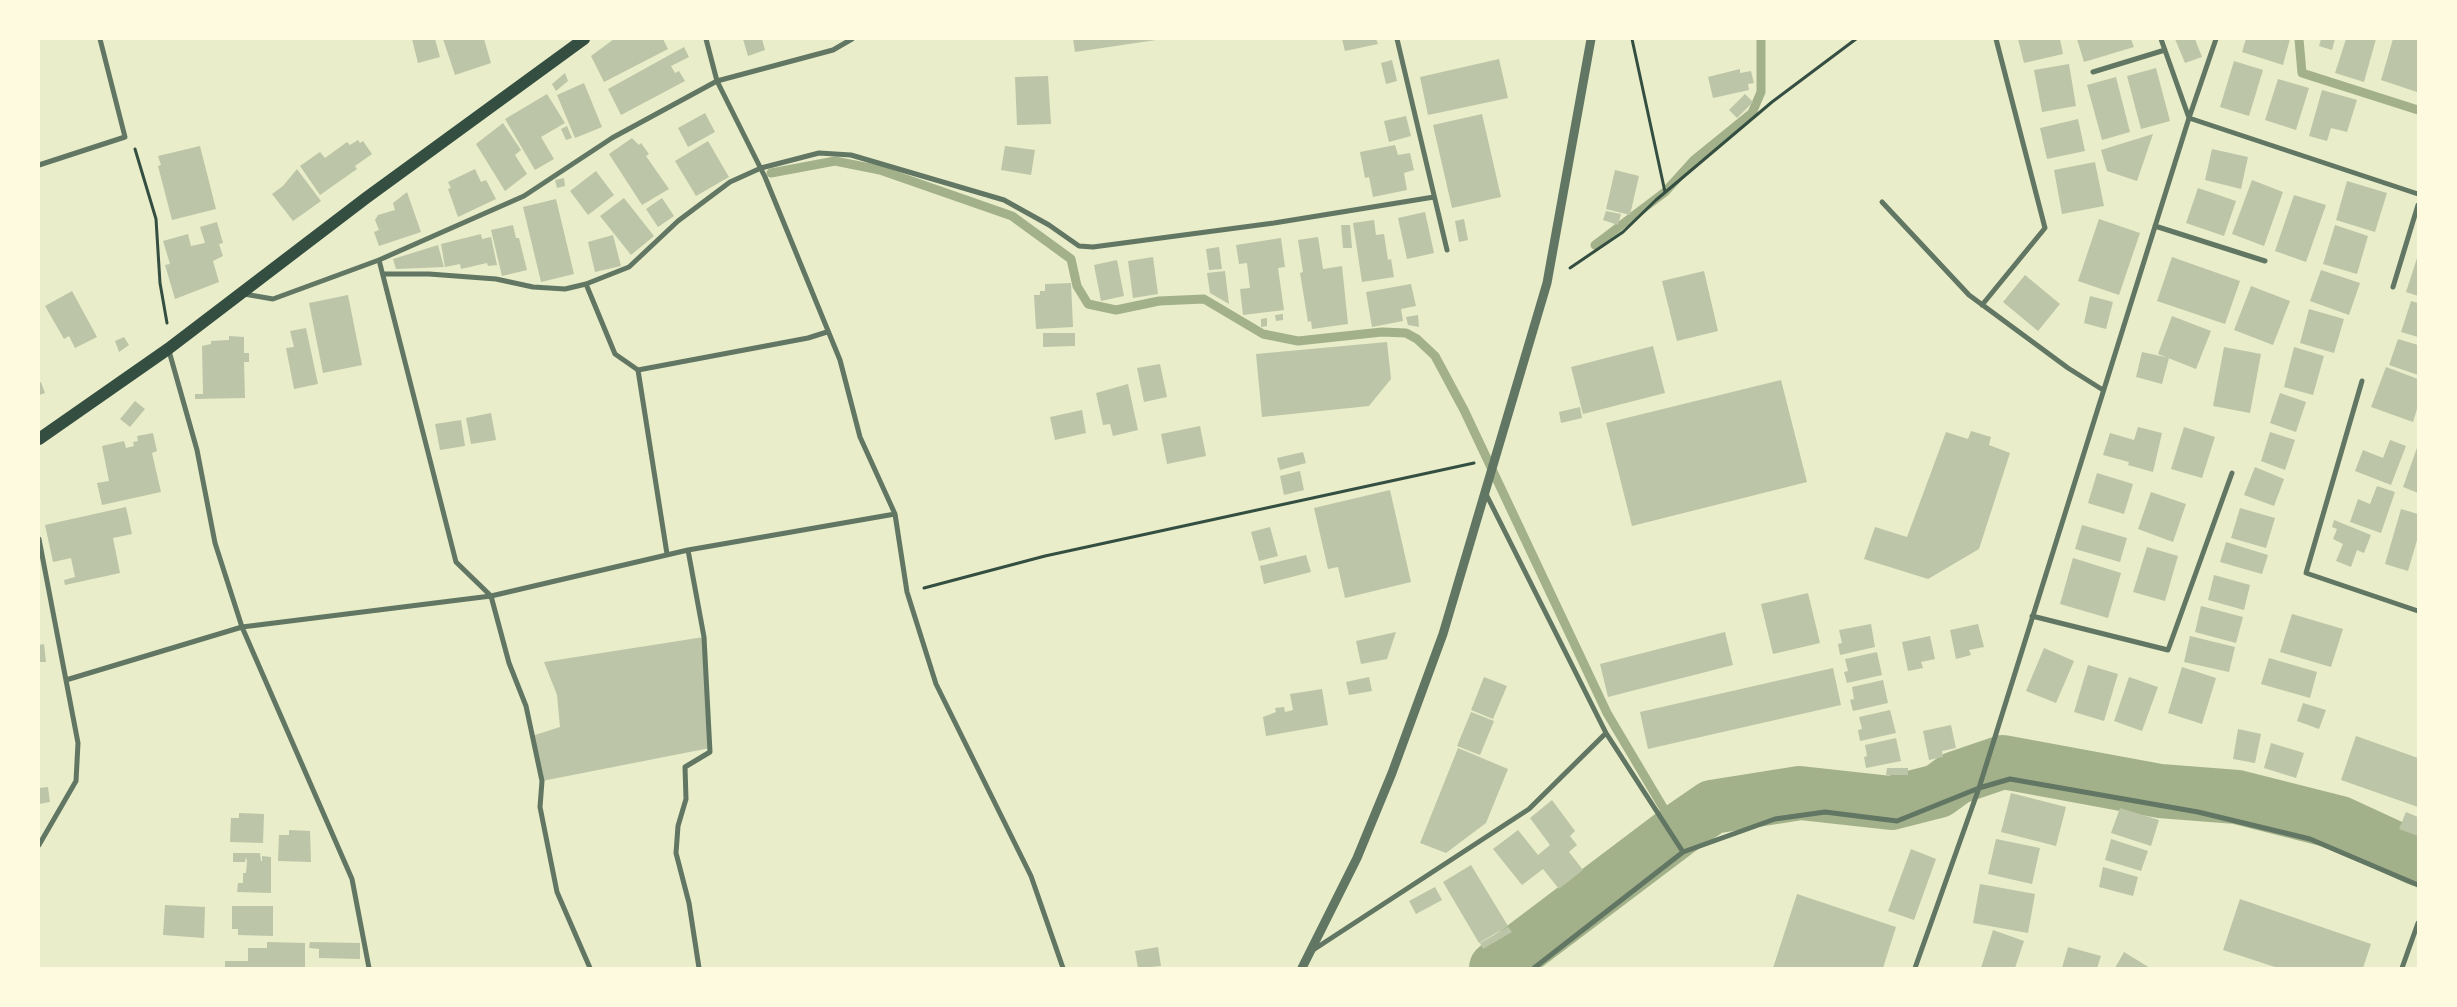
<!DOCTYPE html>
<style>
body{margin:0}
#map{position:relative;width:2457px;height:1007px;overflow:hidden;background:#e9edc9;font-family:"Roboto Serif",serif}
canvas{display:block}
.frame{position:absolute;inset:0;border:40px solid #fefae0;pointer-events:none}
</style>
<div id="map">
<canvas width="2457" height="1007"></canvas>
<div class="frame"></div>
</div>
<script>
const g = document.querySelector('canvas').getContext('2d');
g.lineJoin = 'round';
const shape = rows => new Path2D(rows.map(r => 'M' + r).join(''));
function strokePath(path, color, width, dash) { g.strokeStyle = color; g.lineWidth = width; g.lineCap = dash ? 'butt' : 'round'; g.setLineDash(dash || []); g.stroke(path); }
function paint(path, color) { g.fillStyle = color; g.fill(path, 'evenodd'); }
strokePath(shape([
 [2299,39,2302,73,2418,110],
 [771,173,835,161,880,170,1012,216,1071,259,1077,286,1088,304,1116,310,1159,301,1204,299,1263,334,1298,341,1382,332,1406,333,1417,339,1435,356,1464,410,1607,713,1664,809,1680,829],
 [1595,245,1665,192,1694,160,1752,113,1761,92,1761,39]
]), '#a3b18a', 9);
strokePath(shape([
 [1496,968,1680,829,1712,807,1800,793,1891,803,1938,791,1956,778,2003,762,2160,791,2237,797,2340,823,2418,859]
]), '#a3b18a', 54);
paint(shape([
 [412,39,435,39,440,57,418,63],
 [443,39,484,39,491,63,455,75],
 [614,39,663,39,668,49,604,82,591,56],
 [743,39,762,39,765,50,748,56],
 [1073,39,1156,39,1156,40,1075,52],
 [1342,39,1376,39,1378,44,1345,51],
 [2018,39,2060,39,2063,54,2024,63],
 [2077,39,2131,39,2134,47,2084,62],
 [2175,39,2195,39,2202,57,2185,63],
 [2246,39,2290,39,2283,65,2242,52],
 [2321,39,2335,39,2332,50,2319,46],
 [2346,39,2376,39,2364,82,2335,73],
 [2393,39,2418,39,2417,92,2381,80],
 [684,47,689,57,671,66,675,73,679,71,685,81,621,115,608,89],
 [1499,59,1508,98,1428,115,1420,77],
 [1392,60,1397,81,1386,84,1381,63],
 [2234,61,2263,70,2249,116,2220,107],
 [2069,64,2076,106,2042,112,2034,70],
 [2156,68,2170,121,2141,129,2127,76],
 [1740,69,1740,73,1751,71,1754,83,1748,84,1749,90,1713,98,1708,77],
 [565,73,568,81,556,91,552,84],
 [1048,76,1051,124,1017,125,1015,77],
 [2116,77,2130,132,2102,140,2087,85],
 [2278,79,2309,88,2296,130,2265,120],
 [584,83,602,127,575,138,557,95],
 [2322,90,2357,100,2347,132,2331,128,2327,141,2309,136],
 [547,94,565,123,541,137,554,159,535,170,505,119],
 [1745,94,1753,102,1737,118,1729,110],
 [705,113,715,132,688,147,678,128],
 [1482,114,1501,197,1452,208,1433,125],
 [1406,116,1411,136,1389,142,1384,121],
 [2078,119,2085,151,2047,159,2040,128],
 [503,123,521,150,515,155,527,174,505,191,476,144],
 [567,126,572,138,566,140,561,129],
 [2153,134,2137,181,2107,171,2101,150],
 [632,138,639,145,641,143,649,154,646,156,669,189,642,205,609,154],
 [358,140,360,143,363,141,372,154,355,166,357,169,320,195,300,166,320,152,325,158,347,142,350,145],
 [708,141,729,177,696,196,675,161],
 [1395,145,1398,155,1410,153,1414,170,1404,173,1407,190,1373,197,1369,177,1365,178,1360,152],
 [200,146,216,209,172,220,158,166,161,165,158,156],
 [1005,146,1035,150,1031,175,1001,170],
 [2212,149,2248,157,2241,189,2205,180],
 [2095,162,2104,206,2062,214,2054,170],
 [297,169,321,201,293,221,272,194,283,186],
 [475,169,481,182,486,180,496,199,458,217,448,189,451,188,448,182],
 [1615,170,1639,176,1630,215,1606,209],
 [596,171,614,195,588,215,570,191],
 [564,178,565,186,557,188,555,180],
 [2252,180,2283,192,2264,246,2232,234],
 [2347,181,2387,193,2375,232,2336,220],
 [2198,188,2236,201,2224,236,2186,223],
 [407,192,421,232,379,246,374,232,379,230,375,220,378,215,395,210,393,203],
 [2294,195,2326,205,2306,262,2275,251],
 [624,198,654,236,631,255,600,216],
 [662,198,674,216,658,227,646,209],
 [556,199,574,274,541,282,523,207],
 [1606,211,1621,214,1618,225,1603,220],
 [1425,212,1434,253,1407,259,1398,218],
 [1464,219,1468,240,1459,242,1455,221],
 [2099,219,2140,233,2119,295,2078,281],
 [1374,220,1376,235,1384,234,1388,260,1391,259,1394,277,1362,282,1353,223],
 [217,222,223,243,219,244,223,256,213,261,219,282,175,299,165,265,170,264,163,241,188,234,191,246,205,243,200,227],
 [513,225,516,238,519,238,527,270,502,276,491,230],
 [1341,225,1350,225,1352,248,1343,248],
 [2335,225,2368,236,2357,274,2323,264],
 [481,234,482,239,491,237,497,265,488,266,487,263,461,269,460,264,445,267,441,244],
 [613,235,621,266,595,272,588,242],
 [1318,237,1323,269,1342,266,1348,324,1312,329,1311,321,1308,322,1300,273,1303,272,1298,240],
 [1281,238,1285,267,1278,268,1284,310,1243,315,1240,289,1250,288,1247,263,1239,264,1236,245],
 [438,245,444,267,396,269,393,259],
 [1219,247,1222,269,1209,270,1206,249],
 [2418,255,2418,296,2406,292],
 [1153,257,1158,294,1133,298,1128,261],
 [2172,257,2240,281,2225,324,2157,301],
 [1117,260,1124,296,1101,301,1094,265],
 [2321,270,2360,283,2349,315,2310,301],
 [1225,271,1229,304,1210,293,1207,273],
 [1704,271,1718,331,1677,341,1662,281],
 [2025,275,2060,304,2038,331,2003,302],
 [1071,283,1073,327,1036,329,1034,295,1040,295,1040,291,1045,291,1045,284],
 [1411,284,1416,306,1401,309,1403,321,1372,327,1366,292],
 [2251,286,2290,301,2273,345,2234,330],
 [72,291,97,337,75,348,69,336,64,339,45,306],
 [348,295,362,365,323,373,309,303],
 [2090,296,2113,302,2106,329,2084,323],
 [2411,301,2418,303,2418,337,2401,332],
 [2309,309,2344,319,2334,353,2300,343],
 [1283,314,1283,320,1276,321,1275,315],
 [1418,315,1419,327,1408,325,1406,317],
 [2172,316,2211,331,2196,369,2158,354],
 [1267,318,1267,326,1261,327,1261,319],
 [306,328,318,384,294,389,286,348,294,347,290,331],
 [1043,333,1075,333,1075,346,1043,347],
 [229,336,244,337,244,353,249,353,249,362,244,362,245,398,195,399,195,394,203,394,202,346,211,344,211,341,229,340],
 [124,337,129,345,119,352,115,341],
 [2398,339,2418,345,2418,375,2389,365],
 [1387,342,1391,379,1369,406,1262,417,1256,354],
 [1653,346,1665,393,1583,414,1571,367],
 [2224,347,2261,354,2250,413,2213,406],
 [2294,347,2324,356,2313,395,2284,387],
 [2142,352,2169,358,2162,384,2136,377],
 [1160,364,1167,397,1144,402,1137,368],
 [2386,367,2418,379,2418,406,2413,422,2371,407],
 [1781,380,1807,482,1632,526,1606,423],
 [41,382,45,393,39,395,39,383],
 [1128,384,1138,430,1113,436,1110,424,1103,425,1096,393],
 [2280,393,2306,402,2296,432,2270,423],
 [135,401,145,409,130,427,120,419],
 [1580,407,1582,418,1561,423,1559,412],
 [1082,410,1086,433,1055,440,1050,417],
 [491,413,496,440,471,444,466,418],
 [461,420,465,446,440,450,435,424],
 [1200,426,1206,456,1167,464,1161,434],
 [2138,427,2162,433,2153,472,2128,465,2129,462,2103,455,2110,433,2134,440],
 [2184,427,2215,437,2202,478,2171,469],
 [1971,431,1991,437,1989,445,2010,453,1979,549,1928,579,1864,559,1875,527,1907,537,1946,432,1968,439],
 [2270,432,2295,440,2285,470,2261,461],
 [153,433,157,451,152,453,161,492,102,505,97,483,109,481,102,446,124,441,126,448,134,446,133,442,138,441,137,436],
 [2390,440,2406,446,2391,485,2355,471,2363,450,2383,458],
 [2418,445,2418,493,2403,487],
 [1303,452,1306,463,1280,470,1277,458],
 [2255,467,2284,479,2274,506,2244,495],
 [1300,471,1304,490,1284,495,1280,476],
 [2097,473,2133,484,2124,514,2088,503],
 [2377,486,2395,492,2381,533,2350,522,2358,499,2370,504],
 [1390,490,1411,582,1345,598,1338,567,1328,569,1314,508],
 [2151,492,2186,504,2173,542,2138,529],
 [126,507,132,534,113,538,120,573,65,585,64,580,75,577,71,558,53,562,45,525],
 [2240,508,2275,518,2266,548,2231,538],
 [2401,509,2418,514,2418,537,2408,571,2385,564],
 [2334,520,2371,535,2364,553,2357,550,2351,567,2336,561,2343,544,2333,539,2337,529,2332,527],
 [2082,525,2127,538,2120,562,2075,549],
 [1270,527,1278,556,1259,561,1251,532],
 [2226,542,2268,555,2262,574,2220,562],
 [2147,547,2178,556,2165,601,2133,592],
 [1306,555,1311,572,1264,584,1260,566],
 [2073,558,2121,573,2108,618,2060,604],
 [2214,575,2250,585,2244,610,2208,600],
 [1808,593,1820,643,1773,654,1761,604],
 [2201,606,2243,617,2236,643,2195,632],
 [2292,614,2343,629,2331,667,2280,652],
 [1871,624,1875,647,1840,655,1838,644,1842,643,1839,630],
 [1978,624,1984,647,1969,650,1971,655,1956,659,1950,630],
 [1396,632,1387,659,1361,664,1356,641],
 [1725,632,1733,665,1608,697,1600,664],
 [1930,636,1935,659,1921,662,1923,668,1908,671,1902,642],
 [2190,636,2235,647,2229,672,2184,662],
 [704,637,710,748,542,781,532,736,560,727,557,695,544,662],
 [44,644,46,662,39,662,39,645],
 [2044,648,2074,661,2056,703,2026,691],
 [1877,652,1882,675,1847,683,1844,672,1848,671,1845,659],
 [2269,658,2317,672,2310,698,2261,684],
 [2088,665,2118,674,2104,721,2074,712],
 [2182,667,2216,678,2202,724,2168,713],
 [1833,668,1841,705,1648,749,1640,712],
 [1369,677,1372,691,1349,695,1346,682],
 [1484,677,1507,686,1493,719,1471,710],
 [2129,677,2158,687,2142,731,2114,721],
 [1883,680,1888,703,1853,711,1850,700,1854,699,1852,687],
 [1322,689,1328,725,1266,736,1263,717,1276,712,1275,708,1284,707,1285,712,1293,710,1290,694],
 [2303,703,2326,710,2319,729,2297,721],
 [1890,710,1896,733,1860,741,1858,730,1862,729,1859,717],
 [1471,712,1494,721,1480,755,1457,746],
 [1951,725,1956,748,1942,751,1943,757,1929,760,1923,731],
 [2238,729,2261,734,2255,763,2233,759],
 [2356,736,2418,758,2418,807,2341,780],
 [1896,738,1901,761,1866,768,1864,757,1867,756,1865,745],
 [2271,743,2304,753,2296,778,2264,768],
 [1458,748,1508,769,1486,823,1446,853,1420,843],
 [1887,768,1908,768,1908,775,1886,775],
 [48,787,50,802,39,804,39,788],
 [2011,793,2066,807,2056,846,2001,832],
 [1552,800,1575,831,1570,836,1577,845,1569,852,1583,870,1559,889,1543,869,1522,885,1493,849,1518,830,1538,855,1550,845,1530,818],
 [2120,808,2159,820,2151,846,2111,833],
 [2406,812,2418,817,2418,836,2399,829],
 [239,813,264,814,263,843,230,842,231,818,239,818],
 [289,830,310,831,311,862,278,861,279,835,289,835],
 [1996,839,2040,848,2032,884,1988,874],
 [2111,839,2148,851,2141,871,2105,860],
 [1911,849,1936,859,1914,920,1888,911],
 [233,853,260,853,261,861,247,861,246,857,245,862,233,862],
 [262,856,271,857,271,893,237,892,238,883,243,883,243,873,246,873,247,861,262,861],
 [1471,865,1508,926,1479,943,1443,882],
 [2103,867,2138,877,2133,896,2099,887],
 [1980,884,2035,894,2028,933,1973,923],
 [1435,887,1442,900,1416,914,1409,901],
 [1797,894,1896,927,1883,968,1773,968],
 [2240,899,2371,944,2363,968,2278,968,2223,950],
 [165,905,205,907,204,938,163,935],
 [232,906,273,906,273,936,238,935,238,929,232,929],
 [1508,927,1512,932,1483,949,1480,943],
 [1993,930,2024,941,2015,968,1981,968],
 [267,942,305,943,305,968,225,968,225,961,248,961,248,948,267,948],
 [310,942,360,943,360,959,319,958,319,949,309,948],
 [1158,947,1161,966,1138,968,1135,951],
 [2068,947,2101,956,2097,968,2062,968],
 [2124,952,2150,968,2115,968]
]), '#bcc5a7');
strokePath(shape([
 [1632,39,1665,192],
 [135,149,156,219,160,283,167,323],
 [1570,268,1623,232,1656,200,1772,102,1856,39],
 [924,588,1045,556,1474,463]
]), '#344e41', 3);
strokePath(shape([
 [706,39,717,81,765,177,840,360,860,437,895,514,907,592,936,684,1031,876,1063,968],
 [1397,39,1447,250],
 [2161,39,2189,118,2418,194],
 [2093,72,2165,50],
 [39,165,125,137,100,39],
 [1882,202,1969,295,2068,368,2103,390],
 [2155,226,2265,261],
 [379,260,456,562,491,596,509,663,526,706,542,781,540,807,557,892,590,968],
 [383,274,429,274,496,279,533,287,565,289,586,284,629,267,678,221,730,182,761,168,819,153,851,155,1004,200,1049,225,1079,246,1093,247,1274,223,1434,197],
 [586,284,615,354,638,370,667,554],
 [2393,287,2418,205],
 [244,294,273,299,379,260,524,196,612,138,717,81,833,50,852,39],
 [1982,305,2045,228,1996,39],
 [169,351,197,450,215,543,242,627,352,879,369,968],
 [638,370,808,338,827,332],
 [2362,381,2306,573,2418,611],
 [1486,494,1606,733,1683,852],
 [39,539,78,743,76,781,39,845],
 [688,550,704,637,710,752,685,767,686,799,678,826,676,853,689,903,699,968],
 [2032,616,2168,650,2232,473],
 [66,680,242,627,491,596,688,550,895,514],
 [1313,950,1529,809,1606,733],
 [1534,968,1683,852,1775,819,1825,812,1897,821,1979,788,2010,779,2198,812,2310,839,2418,885],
 [1915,968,1979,788,2189,118,2216,39],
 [2402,968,2418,923]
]), '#617663', 5);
strokePath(shape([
 [1302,968,1357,858,1392,773,1443,634,1547,283,1591,39]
]), '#617663', 9);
strokePath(shape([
 [39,439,168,349,366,198,584,39]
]), '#344e41', 12);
</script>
